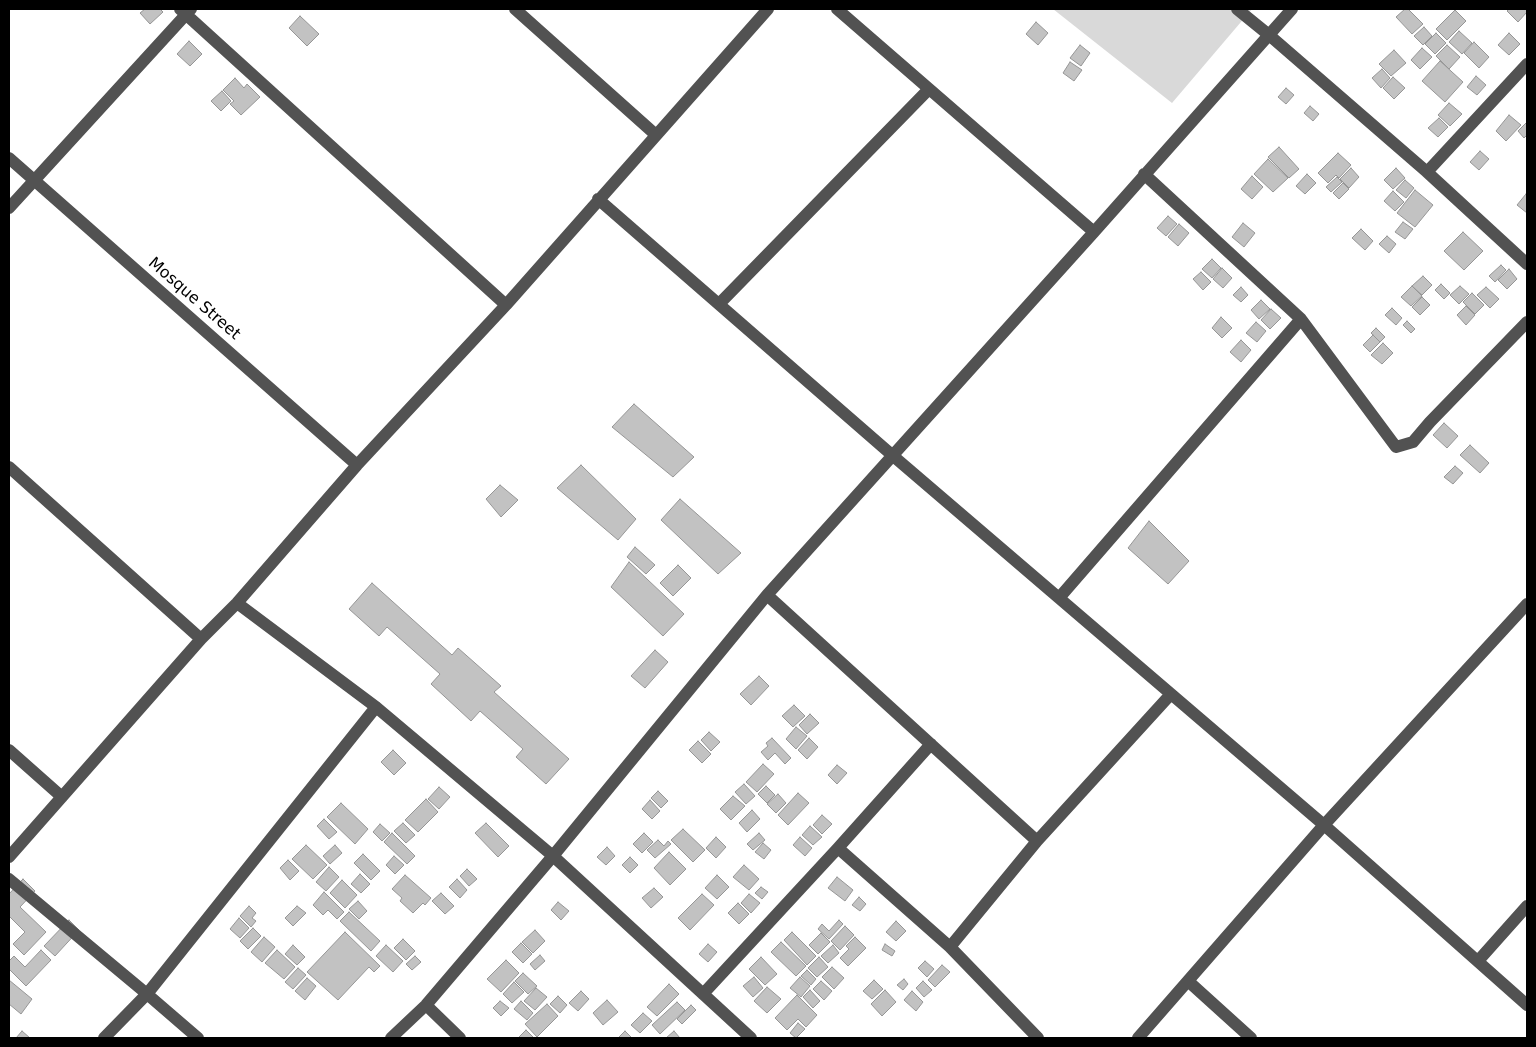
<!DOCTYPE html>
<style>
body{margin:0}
#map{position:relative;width:1536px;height:1047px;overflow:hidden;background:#fff;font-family:"DejaVu Sans",sans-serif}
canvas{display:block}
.frame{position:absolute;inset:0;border:10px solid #000;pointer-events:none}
</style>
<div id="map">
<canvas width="1536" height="1047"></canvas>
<div class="frame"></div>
</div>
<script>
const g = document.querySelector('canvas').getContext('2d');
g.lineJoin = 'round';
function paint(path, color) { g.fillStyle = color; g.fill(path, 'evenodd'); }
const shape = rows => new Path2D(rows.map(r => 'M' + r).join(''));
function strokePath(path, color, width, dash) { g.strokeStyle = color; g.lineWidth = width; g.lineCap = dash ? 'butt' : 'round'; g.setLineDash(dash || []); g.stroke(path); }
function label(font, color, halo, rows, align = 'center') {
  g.font = font + ' "DejaVu Sans",sans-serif'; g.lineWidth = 4.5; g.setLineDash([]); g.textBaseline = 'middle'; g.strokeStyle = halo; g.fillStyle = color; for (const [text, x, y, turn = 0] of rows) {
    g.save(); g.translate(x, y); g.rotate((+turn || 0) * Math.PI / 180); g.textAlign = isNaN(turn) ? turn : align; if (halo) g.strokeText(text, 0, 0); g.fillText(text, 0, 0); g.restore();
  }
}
paint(shape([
 [1053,9,1252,9,1172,103]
]), '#d9d9d9');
const building = shape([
 [145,9,160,9,163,12,150,24,140,13,145,9],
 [1405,9,1408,9,1423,24,1412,34,1396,17,1405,9],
 [1509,9,1526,9,1527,12,1518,22,1507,11,1509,9],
 [1455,10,1466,21,1447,40,1436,29,1455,10],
 [300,16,319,34,307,46,289,28,300,16],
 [1036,22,1048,33,1038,45,1026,34,1036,22],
 [1424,27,1432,36,1423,45,1414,36,1424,27],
 [1459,31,1472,43,1462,54,1449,42,1459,31],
 [1436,33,1446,43,1435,54,1425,44,1436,33],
 [1509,33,1520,44,1509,55,1498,45,1509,33],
 [189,41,202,54,190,66,177,54,189,41],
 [1474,42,1489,57,1479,68,1464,53,1474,42],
 [1080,45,1090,53,1081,66,1070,58,1080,45],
 [1447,45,1460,57,1449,69,1436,56,1447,45],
 [1422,48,1432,57,1420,69,1411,60,1422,48],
 [1394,50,1406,63,1391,76,1379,64,1394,50],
 [1440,61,1463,82,1445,102,1422,81,1440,61],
 [1070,62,1082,70,1074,81,1063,73,1070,62],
 [1382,69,1390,78,1381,88,1372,78,1382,69],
 [1476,76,1486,85,1477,95,1467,87,1476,76],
 [1393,77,1405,88,1394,99,1383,88,1393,77],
 [235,78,244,88,247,84,260,97,241,115,230,104,234,101,223,90,235,78],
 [1286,88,1294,95,1286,104,1278,97,1286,88],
 [222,91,231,101,221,111,211,101,222,91],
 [1449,103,1462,114,1450,126,1438,115,1449,103],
 [1310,106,1319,114,1313,121,1304,113,1310,106],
 [1509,115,1521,125,1506,141,1496,131,1509,115],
 [1439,118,1448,127,1438,137,1428,128,1439,118],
 [1527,122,1527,135,1524,138,1518,131,1527,122],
 [1279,147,1299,169,1289,178,1268,157,1279,147],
 [1480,151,1489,159,1479,170,1470,162,1480,151],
 [1338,153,1351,165,1339,178,1336,175,1328,183,1318,173,1338,153],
 [1268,159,1288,178,1273,192,1254,174,1268,159],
 [1351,168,1359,177,1349,188,1340,179,1351,168],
 [1396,168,1405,178,1393,189,1384,180,1396,168],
 [1307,174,1316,183,1305,194,1296,186,1307,174],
 [1252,176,1263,187,1252,199,1241,189,1252,176],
 [1337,177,1342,182,1331,192,1326,187,1337,177],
 [1405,180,1414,188,1406,198,1396,190,1405,180],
 [1343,183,1349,189,1339,199,1333,193,1343,183],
 [1415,190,1433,205,1415,227,1397,213,1415,190],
 [1393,191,1404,202,1395,211,1384,201,1393,191],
 [1526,194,1527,195,1527,213,1517,205,1526,194],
 [1168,216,1177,224,1166,236,1157,228,1168,216],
 [1403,222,1413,229,1405,239,1395,232,1403,222],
 [1243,223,1255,233,1244,247,1232,237,1243,223],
 [1179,224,1189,233,1178,246,1168,237,1179,224],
 [1361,229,1373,241,1365,250,1352,238,1361,229],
 [1463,232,1483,251,1464,270,1444,251,1463,232],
 [1387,236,1396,244,1389,253,1379,244,1387,236],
 [1212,259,1221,268,1212,278,1202,269,1212,259],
 [1501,265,1506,270,1495,282,1489,276,1501,265],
 [1222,268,1232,278,1223,288,1213,279,1222,268],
 [1509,269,1517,279,1507,289,1498,280,1509,269],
 [1201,272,1211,282,1203,290,1193,279,1201,272],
 [1423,276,1432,285,1422,295,1412,286,1423,276],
 [1441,284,1450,293,1444,299,1435,290,1441,284],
 [1412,286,1422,296,1411,306,1401,297,1412,286],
 [1460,286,1469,294,1459,304,1450,295,1460,286],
 [1241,287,1248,295,1241,302,1233,295,1241,287],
 [1486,287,1499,299,1490,308,1477,295,1486,287],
 [1472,293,1484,305,1475,314,1463,302,1472,293],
 [1422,297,1430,305,1420,315,1412,307,1422,297],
 [1261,300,1270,309,1259,319,1251,310,1261,300],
 [1466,306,1475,315,1466,325,1457,315,1466,306],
 [1392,308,1402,318,1396,325,1385,315,1392,308],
 [1271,309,1281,318,1270,329,1261,320,1271,309],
 [1221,317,1232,328,1222,338,1212,328,1221,317],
 [1407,321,1415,329,1411,333,1403,325,1407,321],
 [1256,322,1266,331,1257,342,1246,333,1256,322],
 [1376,328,1385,337,1380,342,1371,333,1376,328],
 [1373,335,1380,342,1370,352,1363,345,1373,335],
 [1241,340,1251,350,1241,362,1230,352,1241,340],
 [1383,343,1393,353,1382,364,1371,355,1383,343],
 [634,404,694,457,673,477,612,427,634,404],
 [1444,423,1458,436,1447,448,1433,435,1444,423],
 [1470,445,1489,463,1480,473,1460,455,1470,445],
 [581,465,636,519,618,540,557,488,581,465],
 [1455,466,1463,473,1453,484,1444,477,1455,466],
 [500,485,518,500,501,517,486,499,500,485],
 [680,499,741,553,718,574,661,520,680,499],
 [1149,521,1189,561,1168,584,1128,548,1149,521],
 [635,547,655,565,646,574,627,557,635,547],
 [629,562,684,614,663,636,611,587,629,562],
 [678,565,691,578,673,596,660,583,678,565],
 [372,583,452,655,458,648,501,686,494,692,569,759,546,784,516,757,523,749,480,711,471,721,431,684,440,674,387,627,379,636,349,609,372,583],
 [655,650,668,662,645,688,631,676,655,650],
 [759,676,769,686,751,705,740,694,759,676],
 [794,705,805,716,793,727,782,716,794,705],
 [810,714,819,723,807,734,799,725,810,714],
 [796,727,807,736,796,749,786,739,796,727],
 [709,732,720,742,711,751,701,740,709,732],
 [772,738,791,758,785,764,775,753,768,760,761,752,768,746,766,743,772,738],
 [809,738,818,747,807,759,798,750,809,738],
 [698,741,711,754,702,763,689,750,698,741],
 [393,750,406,763,394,775,381,762,393,750],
 [763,764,774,774,757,792,746,782,763,764],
 [837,765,847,773,837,784,828,775,837,765],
 [744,784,755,796,746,804,735,792,744,784],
 [766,786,775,795,767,803,758,794,766,786],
 [439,787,450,797,439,809,428,799,439,787],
 [658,791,668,801,661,808,651,798,658,791],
 [798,793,809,803,788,825,778,815,798,793],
 [778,794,786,803,776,813,767,804,778,794],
 [733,796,745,806,731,820,720,809,733,796],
 [426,799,438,812,418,832,405,820,426,799],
 [650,800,660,811,652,819,642,809,650,800],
 [341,803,368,829,355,844,327,817,341,803],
 [752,810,760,819,747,832,739,823,752,810],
 [822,815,832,824,822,834,813,825,822,815],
 [324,819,337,832,329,839,317,826,324,819],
 [403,823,415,835,406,843,394,831,403,823],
 [486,823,509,846,498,857,475,833,486,823],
 [380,824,390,833,382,841,373,832,380,824],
 [810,826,822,837,813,845,802,835,810,826],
 [683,829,705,850,693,862,671,840,683,829],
 [392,833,415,856,407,864,384,842,392,833],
 [644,833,653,842,642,853,633,844,644,833],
 [759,833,765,840,753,850,747,844,759,833],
 [716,837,726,847,716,858,706,848,716,837],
 [800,837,812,848,805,856,793,845,800,837],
 [658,840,664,846,668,841,671,844,655,858,647,850,658,840],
 [763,843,771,850,764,859,755,852,763,843],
 [306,845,327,865,313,879,292,859,306,845],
 [335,845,342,853,330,864,323,856,335,845],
 [607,847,615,856,606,865,597,857,607,847],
 [669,852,686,869,670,885,654,868,669,852],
 [363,854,380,871,371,880,354,863,363,854],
 [394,856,404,865,395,874,386,865,394,856],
 [630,857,638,865,630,873,622,865,630,857],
 [288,860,299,871,290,880,280,868,288,860],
 [744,865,759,879,749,890,733,877,744,865],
 [329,867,339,877,326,891,316,882,329,867],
 [467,869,477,879,469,886,460,876,467,869],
 [360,874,370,884,361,893,351,884,360,874],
 [405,875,431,898,425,905,423,903,413,913,400,901,402,898,392,889,405,875],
 [717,875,729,887,717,899,705,888,717,875],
 [837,877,853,890,845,901,828,888,837,877],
 [23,879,35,891,20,907,46,932,24,955,13,944,25,932,10,917,9,918,9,894,23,879],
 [457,879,467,890,460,898,449,887,457,879],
 [342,880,357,895,345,908,330,893,342,880],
 [761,887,768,892,762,899,755,893,761,887],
 [654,888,663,897,651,908,642,898,654,888],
 [324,892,344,912,337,919,328,910,323,915,313,905,324,892],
 [441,893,454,906,445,914,432,901,441,893],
 [702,894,714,905,690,930,678,918,702,894],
 [749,894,760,903,751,913,741,903,749,894],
 [859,897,866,904,860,911,852,905,859,897],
 [358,901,367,911,359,919,349,909,358,901],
 [558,902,569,911,561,920,551,910,558,902],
 [738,903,749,914,739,924,728,913,738,903],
 [249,906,256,913,252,918,256,921,251,927,240,916,249,906],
 [297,906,306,913,293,926,285,918,297,906],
 [349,912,380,941,371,951,340,921,349,912],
 [239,918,249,928,240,938,230,929,239,918],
 [69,920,79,930,55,956,44,946,69,920],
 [839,920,843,924,829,939,818,929,822,924,829,931,839,920],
 [896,921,906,931,896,941,886,932,896,921],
 [845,926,854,935,840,950,831,941,845,926],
 [253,928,261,936,248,949,240,941,253,928],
 [535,930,545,941,533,953,522,942,535,930],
 [345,932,380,966,374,972,369,967,338,1000,307,972,345,932],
 [792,932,816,956,807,965,784,940,792,932],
 [821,933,830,942,818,954,809,945,821,933],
 [264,937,275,947,262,962,251,952,264,937],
 [855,937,866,948,848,966,840,958,849,949,846,946,855,937],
 [403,939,415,951,406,960,394,948,403,939],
 [781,942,806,966,796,976,771,952,781,942],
 [521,943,532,954,523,963,512,952,521,943],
 [708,944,717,952,708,962,699,954,708,944],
 [885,944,895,951,892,956,882,950,885,944],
 [293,945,305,957,297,965,285,954,293,945],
 [386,945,403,961,393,972,376,956,386,945],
 [833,945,839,953,828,963,821,956,833,945],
 [41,950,51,960,26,986,9,969,9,961,14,956,25,967,41,950],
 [277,950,295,967,284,979,265,963,277,950],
 [540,955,545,961,535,970,530,964,540,955],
 [415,956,421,962,412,970,406,964,415,956],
 [761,957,777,974,765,985,749,969,761,957],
 [819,957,828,967,817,977,808,968,819,957],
 [506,960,519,973,501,992,487,979,506,960],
 [925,961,934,969,927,977,918,968,925,961],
 [942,965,950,972,935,987,928,980,942,965],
 [832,967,844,978,834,989,822,977,832,967],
 [298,968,306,975,293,989,285,982,298,968],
 [807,970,816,979,811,985,801,976,807,970],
 [523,973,537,986,528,994,515,981,523,973],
 [754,977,763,988,753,997,743,986,754,977],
 [800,977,810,986,801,997,790,988,800,977],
 [307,978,316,986,305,1000,295,991,307,978],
 [904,979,908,984,903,990,897,985,904,979],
 [9,980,32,999,21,1014,9,1004,9,980],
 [874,980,883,989,872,999,863,991,874,980],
 [821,981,832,991,824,1000,813,989,821,981],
 [923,981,932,990,924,997,916,988,923,981],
 [514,982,524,992,512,1003,503,994,514,982],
 [669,984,679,994,657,1016,647,1007,669,984],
 [767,987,781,999,767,1013,754,1001,767,987],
 [536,988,547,997,535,1010,524,1001,536,988],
 [810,990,820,1001,813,1008,803,997,810,990],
 [885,990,896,1002,882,1016,871,1004,885,990],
 [581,991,589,999,578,1011,569,1003,581,991],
 [912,991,923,1002,916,1011,904,1000,912,991],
 [797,995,817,1015,806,1027,798,1019,787,1030,775,1018,797,995],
 [558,996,567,1005,560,1013,550,1004,558,996],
 [607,1000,618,1012,603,1025,593,1013,607,1000],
 [500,1001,509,1008,501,1016,493,1008,500,1001],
 [521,1001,533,1013,527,1020,514,1009,521,1001],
 [677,1002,685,1010,660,1034,652,1025,677,1002],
 [547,1004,558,1016,537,1037,525,1024,547,1004],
 [691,1005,696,1010,682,1024,677,1019,691,1005],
 [643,1013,652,1021,640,1033,631,1025,643,1013],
 [798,1023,805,1029,796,1038,790,1033,798,1023],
 [526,1030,534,1038,518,1038,526,1030],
 [22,1031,30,1038,16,1038,22,1031],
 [625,1031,632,1038,618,1038,625,1031],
 [674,1031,680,1038,666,1038,674,1031]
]);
paint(building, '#c2c2c2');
strokePath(building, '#969696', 1);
strokePath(shape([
 [180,9,506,305],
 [515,9,656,135],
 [837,9,1094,232],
 [1237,9,1269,35,1427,172,1527,264],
 [9,158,357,465],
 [1427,172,1527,64],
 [1144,174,1301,319,1396,447,1413,442,1430,422,1527,322],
 [598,199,892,455,1324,825,1527,1005],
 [9,208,191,9],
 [719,304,929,89],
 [9,467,201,639],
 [767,595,1037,841],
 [1059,598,1301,319],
 [237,603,376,707,553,856,751,1038],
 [9,750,62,797],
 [838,848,950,947,1038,1038],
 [9,857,201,639,237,603,357,465,506,305,768,9],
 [9,879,147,994,198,1038],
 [950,947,1037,841,1171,694],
 [1478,961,1527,906],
 [1188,981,1251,1038],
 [703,994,838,848,931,744],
 [426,1005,460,1038],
 [104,1038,147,994,376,707],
 [391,1038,426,1005,553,856,767,595,1094,232,1292,9],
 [1138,1038,1324,825,1527,604]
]), '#525252', 12);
label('16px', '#000', '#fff', [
 ["Mosque Street",194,299,41]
]);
</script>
